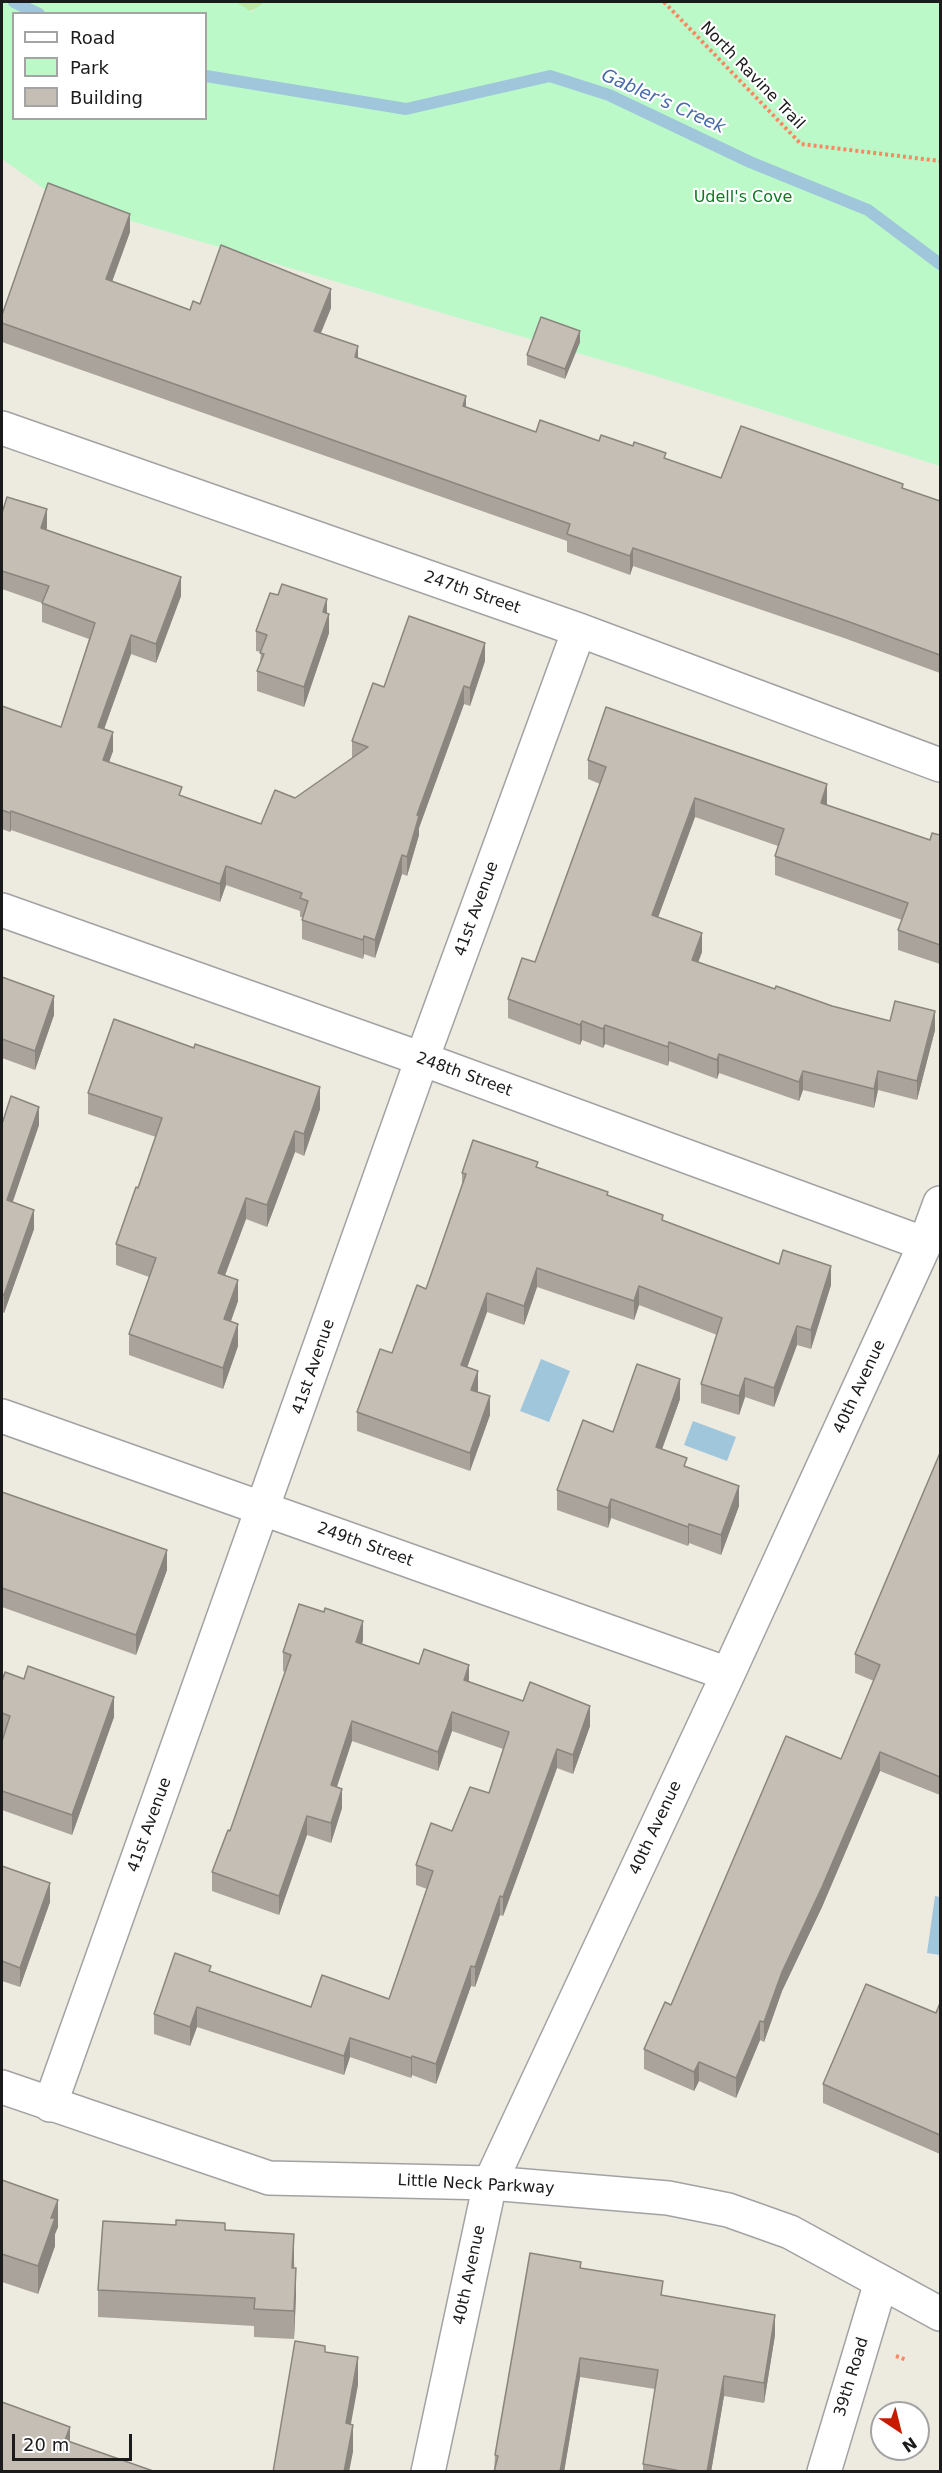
<!DOCTYPE html>
<meta charset="utf-8">
<style>
body{margin:0}
#map{position:relative;width:942px;height:2473px;overflow:hidden;background:#edebe0;font-family:"DejaVu Sans",sans-serif}
canvas{display:block}
.frame{position:absolute;inset:0;border:3px solid #1b1b1b;pointer-events:none}
.legend{position:absolute;left:12px;top:12px;width:195px;height:108px;box-sizing:border-box;background:#fff;border:2px solid #a4a4a4;margin:0;padding:8px 10px;list-style:none;font-size:18px;color:#1b1b1b}
.legend li{display:flex;align-items:center;gap:12px;height:30px}
.legend b{width:30px;border:2px solid #a4a4a4}
.north{position:absolute;left:870px;top:2401px;width:60px;height:60px;box-sizing:border-box;background:#fff;border:2px solid #a4a4a4;border-radius:50%;rotate:145deg;font-size:16px;font-weight:700;line-height:24px;text-align:center;color:#1b1b1b}
.north::after{content:'';display:block;margin:auto;width:21px;height:27px;background:#c71b00;clip-path:polygon(50% 0,100% 100%,50% 72%,0 100%)}
.scale{position:absolute;left:12px;top:2434px;width:120px;height:27px;box-sizing:border-box;border:3px solid #1b1b1b;border-top:0;padding-left:8px;font-size:18px;line-height:21px;white-space:nowrap;color:#1b1b1b;-webkit-text-stroke:4px #fff;paint-order:stroke}
</style>
<div id="map">
<canvas width="942" height="2473"></canvas>
<div class="frame"></div>
<ul class="legend">
<li><b style="height:8px;background:#fff"></b>Road</li>
<li><b style="height:16px;background:#bbfac8"></b>Park</li>
<li><b style="height:16px;background:#c5beb4"></b>Building</li>
</ul>
<div class="north">N</div>
<div class="scale">20 m</div>
</div>
<script>
const g = document.querySelector('canvas').getContext('2d');
g.lineJoin = 'round';
function paint(path, color) { g.fillStyle = color; g.fill(path, 'evenodd'); }
const shape = rows => new Path2D(rows.map(r => 'M' + r).join(''));
function strokePath(path, color, width, dash) { g.strokeStyle = color; g.lineWidth = width; g.lineCap = dash ? 'butt' : 'round'; g.setLineDash(dash || []); g.stroke(path); }
function label(font, color, halo, rows, align = 'center') {
  g.font = font + ' "DejaVu Sans",sans-serif'; g.lineWidth = 4.5; g.setLineDash([]); g.textBaseline = 'middle'; g.strokeStyle = halo; g.fillStyle = color; for (const [text, x, y, turn = 0] of rows) {
    g.save(); g.translate(x, y); g.rotate((+turn || 0) * Math.PI / 180); g.textAlign = isNaN(turn) ? turn : align; if (halo) g.strokeText(text, 0, 0); g.fillText(text, 0, 0); g.restore();
  }
}
paint(shape([
 [218,2,272,2,218,24]
]), '#bde9a4');
paint(shape([
 [2,2,236,2,252,12,264,2,940,2,940,466,662,378,60,200,2,159],
 [14,14,206,14,206,118,14,118]
]), '#bbfac8');
paint(shape([
 [541,1359,570,1371,549,1422,520,1411],
 [693,1421,736,1437,727,1461,684,1445],
 [935,1896,940,1897,940,1955,927,1953]
]), '#a0c6dc');
strokePath(shape([
 [14,2,39,14],
 [206,76,406,109,550,76,609,95,750,162,868,210,940,264]
]), '#a0c6dc', 12);
const minor = shape([
 [2,428,579,630,940,765],
 [2,910,422,1059,925,1244],
 [2,1416,728,1674],
 [50,2105,422,1059,579,630],
 [428,2472,490,2183,728,1674,925,1244,940,1203],
 [824,2472,881,2282]
]);
const tertiary = shape([
 [2,2087,269,2178,490,2183,668,2198,728,2210,790,2232,940,2314]
]);
strokePath(minor, '#a2a2a2', 36);
strokePath(tertiary, '#a2a2a2', 36);
strokePath(shape([
 [664,2,801,144,940,161],
 [896,2356,907,2360]
]), '#fb8763', 4, [3, 3]);
strokePath(minor, '#fff', 33);
strokePath(tertiary, '#fff', 33);
paint(shape([
 [130,232,112,282,190,310,200,304,331,308,321,333,358,358,466,407,536,432,599,441,666,459,721,478,903,489,940,501,940,673,844,638,633,566,630,575,567,552,567,541,2,342,2,315],
 [580,342,565,379,527,365,527,355],
 [2,513,47,528,46,530,181,596,156,663,131,654,104,729,113,751,109,762,182,796,261,824,295,798,352,759,352,741,384,687,485,661,470,706,464,704,419,828,419,835,407,876,402,874,375,958,364,954,363,959,302,939,302,920,303,917,300,917,300,911,226,885,220,902,11,830,10,832,2,829,2,706,61,727,89,639,42,622,42,603,2,589],
 [327,613,329,633,304,707,257,691,257,671,260,663,261,652,256,651,256,631],
 [588,760,827,803,827,805,930,840,940,835,940,964,898,950,898,930,902,920,775,875,775,856,778,846,695,817,658,917,702,952,698,962,775,989,832,1006,890,1021,935,1030,917,1100,878,1090,874,1108,803,1090,799,1101,719,1073,717,1079,669,1061,668,1066,605,1044,603,1048,582,1040,580,1045,508,1018,508,999,535,962,600,784,588,779],
 [2,977,54,1015,35,1070,2,1058],
 [88,1093,320,1109,304,1156,295,1152,267,1227,246,1219,225,1275,238,1301,231,1321,238,1346,223,1389,129,1355,129,1334,149,1277,116,1265,116,1244,138,1188,156,1137,88,1114],
 [2,1124,39,1125,12,1202,34,1229,4,1313,2,1312],
 [538,1168,608,1195,663,1220,831,1285,811,1349,797,1345,774,1407,745,1397,739,1415,701,1403,701,1384,717,1335,639,1305,634,1320,537,1287,524,1325,487,1312,467,1368,478,1390,477,1392,490,1415,470,1471,357,1431,357,1412,392,1353,426,1289,462,1187,462,1173],
 [680,1399,662,1449,739,1506,721,1555,689,1543,688,1546,611,1518,608,1528,557,1510,557,1490,613,1432],
 [940,1453,940,1795,880,1771,822,1907,782,1991,764,2042,760,2040,736,2098,699,2081,694,2091,644,2069,644,2049,671,2005,841,1759,874,1681,855,1673,855,1654],
 [2,1492,167,1570,136,1655,2,1607],
 [363,1640,362,1644,469,1682,590,1726,573,1774,557,1768,503,1916,500,1915,475,1987,471,1986,436,2084,412,2075,411,2078,350,2057,344,2075,197,2027,190,2046,154,2034,154,2014,211,1972,311,2007,389,1999,427,1889,416,1885,416,1865,489,1793,503,1749,452,1731,438,1771,352,1741,337,1787,342,1808,331,1843,307,1835,279,1915,212,1891,212,1872,230,1831,285,1672,283,1671,283,1652],
 [2,1681,114,1717,72,1835,2,1810,2,1741,4,1734,2,1733],
 [2,1866,50,1902,20,1987,2,1981],
 [940,2003,940,2154,823,2103,823,2084,936,2013],
 [2,2180,58,2227,55,2234,55,2246,38,2294,2,2282],
 [225,2230,294,2261,296,2295,294,2339,254,2337,254,2326,98,2317,98,2290],
 [581,2268,775,2335,764,2403,724,2396,711,2472,643,2472,643,2464,655,2389,580,2377,564,2472,494,2472,495,2455]
]), '#a9a39b');
paint(shape([
 [130,214,130,232,106,298,106,279],
 [331,289,331,308,314,349,314,331],
 [580,331,580,342,565,379,565,369],
 [358,346,358,365,355,357],
 [466,396,466,414,463,406],
 [47,509,47,528,41,547,41,528],
 [633,548,633,566,630,575,630,556],
 [181,577,181,596,156,663,156,644],
 [327,599,327,618,323,612],
 [329,614,329,633,304,707,304,687],
 [131,635,131,654,98,746,98,727],
 [485,643,485,661,470,706,470,688],
 [464,686,464,704,419,828,419,835,407,876,407,857,417,815],
 [113,732,113,751,103,779,103,760],
 [827,784,827,803,821,822,821,803],
 [695,798,695,817,652,934,652,915],
 [11,811,11,830,10,832,10,813],
 [402,855,402,874,375,958,375,940],
 [226,866,226,885,220,902,220,884],
 [702,933,702,952,692,979,692,960],
 [364,936,364,954,363,959,363,940],
 [54,996,54,1015,35,1070,35,1051],
 [935,1011,935,1030,917,1100,917,1081],
 [582,1021,582,1040,580,1045,580,1025],
 [605,1025,605,1044,603,1048,603,1029],
 [669,1042,669,1061,668,1066,668,1047],
 [719,1054,719,1073,717,1079,717,1060],
 [803,1071,803,1090,799,1101,799,1082],
 [878,1071,878,1090,874,1108,874,1089],
 [320,1087,320,1109,304,1156,304,1134],
 [39,1107,39,1125,7,1219,7,1200],
 [295,1131,295,1152,267,1227,267,1205],
 [246,1198,246,1219,218,1294,218,1273],
 [34,1210,34,1229,4,1313,4,1295],
 [831,1266,831,1285,811,1349,811,1330],
 [537,1268,537,1287,524,1325,524,1306],
 [238,1280,238,1301,224,1340,224,1319],
 [639,1286,639,1305,634,1320,634,1301],
 [487,1293,487,1312,461,1384,461,1365],
 [238,1324,238,1346,223,1389,223,1368],
 [797,1326,797,1345,774,1407,774,1388],
 [478,1371,478,1390,471,1409,471,1390],
 [745,1378,745,1397,739,1415,739,1396],
 [680,1379,680,1399,656,1466,656,1447],
 [490,1396,490,1415,470,1471,470,1453],
 [739,1486,739,1506,721,1555,721,1535],
 [611,1499,611,1518,608,1528,608,1508],
 [689,1524,689,1543,688,1546,688,1527],
 [167,1550,167,1570,136,1655,136,1635],
 [363,1621,363,1640,356,1662,356,1642],
 [469,1665,469,1684,464,1680],
 [114,1697,114,1717,72,1835,72,1815],
 [590,1706,590,1726,573,1774,573,1755],
 [452,1712,452,1731,438,1771,438,1752],
 [352,1721,352,1741,331,1804,331,1785],
 [557,1749,557,1768,503,1916,503,1897],
 [880,1752,880,1771,822,1907,782,1991,764,2042,764,2022,782,1972],
 [342,1789,342,1808,331,1843,331,1823],
 [307,1816,307,1835,279,1915,279,1896],
 [50,1883,50,1902,20,1987,20,1968],
 [500,1896,500,1915,475,1987,475,1967],
 [471,1966,471,1986,436,2084,436,2064],
 [197,2007,197,2027,190,2046,190,2027],
 [760,2021,760,2040,736,2098,736,2078],
 [350,2038,350,2057,344,2075,344,2056],
 [412,2056,412,2075,411,2078,411,2058],
 [699,2062,699,2081,694,2091,694,2072],
 [58,2200,58,2227,55,2234,55,2246,38,2294,38,2266,51,2218],
 [294,2234,294,2261,292,2295,292,2268],
 [296,2268,296,2295,294,2339,294,2311],
 [775,2315,775,2335,764,2403,764,2383],
 [358,2357,358,2385,346,2451,346,2423],
 [580,2358,580,2377,564,2472,560,2472],
 [724,2376,724,2396,711,2472,707,2472],
 [353,2425,353,2452,349,2472,344,2472],
 [70,2427,70,2454,65,2440]
]), '#8a857e');
const building = shape([
 [48,183,130,214,106,279,190,310,193,301,200,304,221,245,331,289,314,331,358,346,355,357,466,396,463,406,536,432,540,420,599,441,601,435,633,446,634,442,666,453,664,458,721,478,741,426,903,484,902,488,940,501,940,655,844,620,633,548,630,556,567,534,570,524,2,323,2,315,48,183],
 [541,317,580,331,565,369,527,355,541,317],
 [7,497,47,509,41,528,181,577,156,644,131,635,98,727,113,732,103,760,182,787,179,795,261,824,275,790,295,798,368,747,352,741,373,683,384,687,409,616,485,643,470,688,464,686,417,815,419,816,407,857,402,855,375,940,364,936,363,940,302,920,308,901,300,898,302,893,226,866,220,884,11,811,10,813,2,810,2,706,61,727,95,623,42,603,49,586,2,571,2,513,7,497],
 [282,584,327,599,323,612,329,614,304,687,257,671,264,654,260,653,267,635,256,631,270,593,278,595,282,584],
 [606,707,827,784,821,803,930,840,932,833,940,835,940,945,898,930,908,903,775,856,784,829,695,798,652,915,702,933,692,960,775,989,776,986,832,1006,890,1021,895,1001,935,1011,917,1081,878,1071,874,1089,803,1071,799,1082,719,1054,717,1060,669,1042,668,1047,605,1025,603,1029,582,1021,580,1025,508,999,522,958,535,962,606,767,588,760,606,707],
 [2,977,54,996,35,1051,2,1039,2,977],
 [114,1019,194,1048,195,1044,320,1087,304,1134,295,1131,267,1205,246,1198,218,1273,238,1280,224,1319,238,1324,223,1368,129,1334,156,1258,116,1244,136,1187,138,1188,162,1118,88,1093,114,1019],
 [11,1096,39,1107,7,1200,34,1210,4,1295,2,1294,2,1124,11,1096],
 [473,1140,538,1162,536,1167,608,1192,607,1195,663,1215,662,1220,779,1264,783,1250,831,1266,811,1330,797,1326,774,1388,745,1378,739,1396,701,1384,722,1318,639,1286,634,1301,537,1268,524,1306,487,1293,461,1365,478,1371,471,1390,490,1396,470,1453,357,1412,380,1349,392,1353,417,1285,426,1289,466,1174,462,1173,473,1140],
 [637,1364,680,1379,656,1447,687,1458,684,1466,739,1486,721,1535,689,1524,688,1527,611,1499,608,1508,557,1490,583,1420,613,1432,637,1364],
 [940,1453,940,1777,880,1752,822,1887,782,1972,764,2022,760,2021,736,2078,699,2062,694,2072,644,2049,665,2002,671,2005,786,1736,841,1759,880,1665,855,1654,940,1453],
 [2,1492,167,1550,136,1635,2,1588,2,1492],
 [299,1604,324,1612,325,1608,363,1621,356,1642,419,1664,424,1649,469,1665,464,1680,523,1701,530,1682,590,1706,573,1755,557,1749,503,1897,500,1896,475,1967,471,1966,436,2064,412,2056,411,2058,350,2038,344,2056,197,2007,190,2027,154,2014,175,1953,211,1966,209,1971,311,2007,322,1975,389,1999,433,1871,416,1865,431,1823,452,1831,470,1787,489,1793,509,1732,452,1712,438,1752,352,1721,331,1785,342,1789,331,1823,307,1816,279,1896,212,1872,228,1830,230,1831,291,1655,283,1652,299,1604],
 [28,1666,114,1697,72,1815,2,1791,2,1741,10,1716,2,1713,2,1681,5,1672,24,1679,28,1666],
 [2,1866,50,1883,20,1968,2,1961,2,1866],
 [866,1984,936,2013,940,2003,940,2135,823,2084,866,1984],
 [2,2180,58,2200,51,2218,55,2218,38,2266,2,2254,2,2180],
 [176,2220,225,2223,225,2230,294,2234,292,2268,296,2268,294,2311,254,2309,255,2298,98,2290,103,2221,176,2225,176,2220],
 [530,2253,581,2262,580,2268,663,2281,661,2295,775,2315,764,2383,724,2376,707,2472,686,2472,643,2464,658,2370,580,2358,560,2472,494,2472,498,2456,495,2455,530,2253],
 [295,2341,325,2346,325,2352,358,2357,346,2423,353,2425,344,2472,273,2472,295,2341],
 [2,2402,70,2427,65,2440,156,2472,2,2472,2,2402]
]);
paint(building, '#c5beb4');
strokePath(building, '#8a857e', 1.5);
label('16px', '#1b1b1b', '#fff', [
 ["North Ravine Trail",752,76,46],
 ["247th Street",472,593,19],
 ["41st Avenue",477,909,-70],
 ["248th Street",464,1075,20],
 ["41st Avenue",314,1367,-71],
 ["40th Avenue",860,1387,-65],
 ["249th Street",365,1545,20],
 ["41st Avenue",150,1825,-70],
 ["40th Avenue",656,1828,-65],
 ["Little Neck Parkway",476,2185,3],
 ["40th Avenue",470,2275,-78],
 ["39th Road",852,2377,-73]
]);
label('16px', '#0a7922', '#fff', [
 ["Udell's Cove",743,198]
]);
label('italic 18px', '#476cab', '#fff', [
 ["Gabler’s Creek",663,102,24]
]);
</script>
